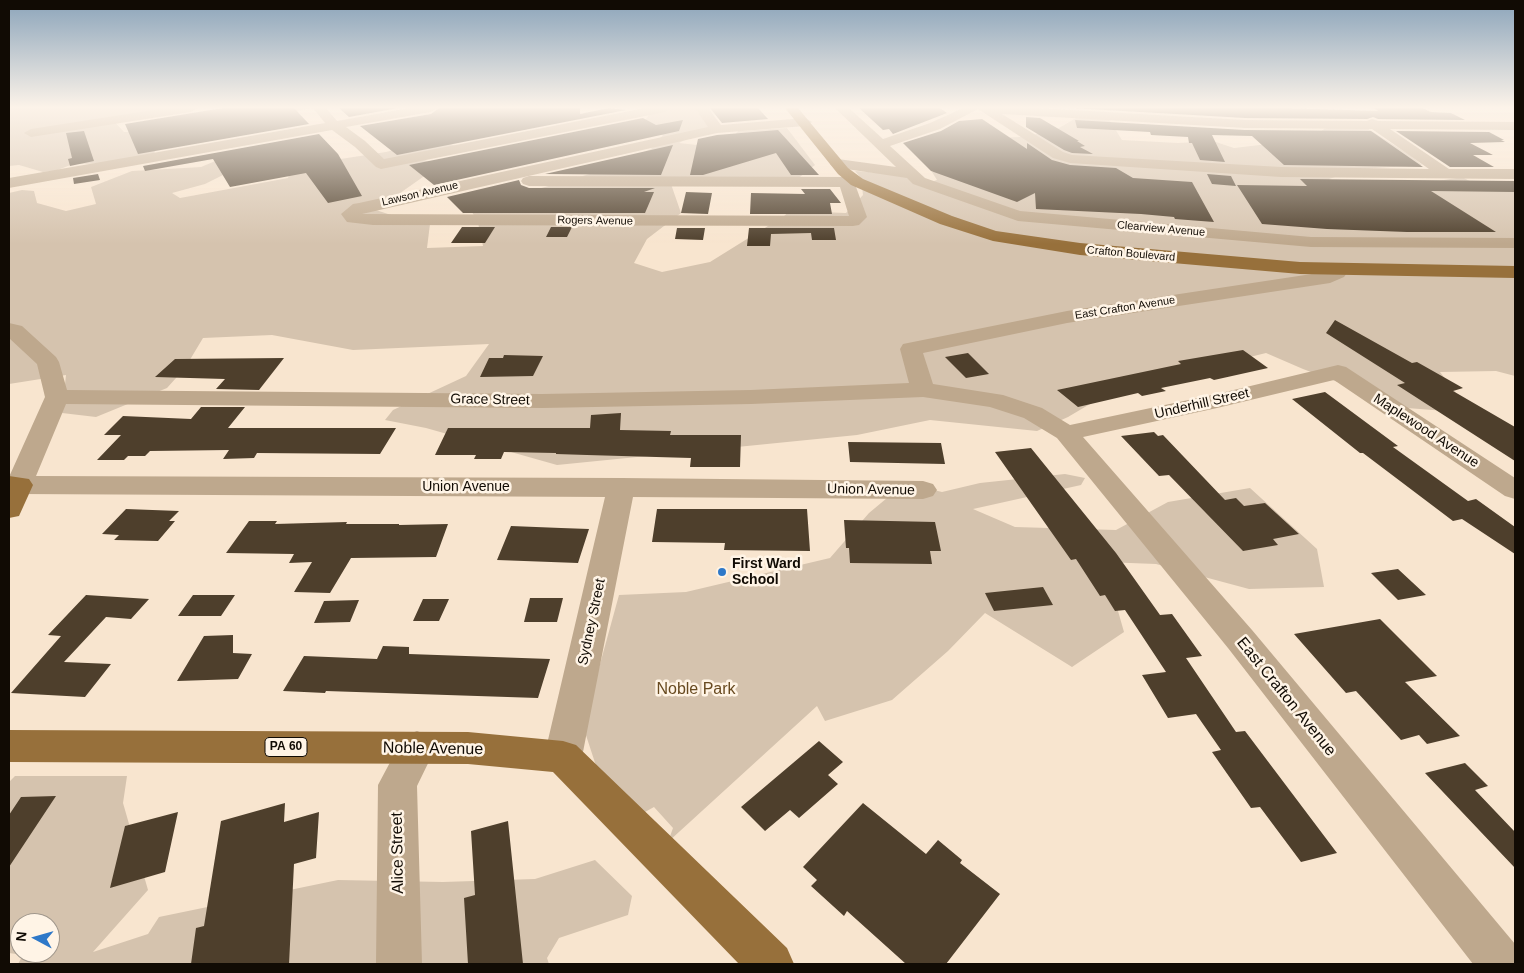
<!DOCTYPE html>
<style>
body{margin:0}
#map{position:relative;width:1524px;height:973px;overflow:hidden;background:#f8e5cf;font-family:Helvetica,sans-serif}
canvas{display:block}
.frame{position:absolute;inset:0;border:10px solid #110b04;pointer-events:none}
.north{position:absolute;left:10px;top:913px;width:50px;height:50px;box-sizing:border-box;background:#fff4e6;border:1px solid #a0978c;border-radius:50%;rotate:276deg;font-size:14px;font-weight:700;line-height:20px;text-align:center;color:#110b04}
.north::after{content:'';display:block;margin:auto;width:18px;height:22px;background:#2e78c8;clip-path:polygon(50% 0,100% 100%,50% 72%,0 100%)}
</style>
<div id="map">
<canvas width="1524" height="973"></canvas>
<div class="frame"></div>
<div class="north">N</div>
</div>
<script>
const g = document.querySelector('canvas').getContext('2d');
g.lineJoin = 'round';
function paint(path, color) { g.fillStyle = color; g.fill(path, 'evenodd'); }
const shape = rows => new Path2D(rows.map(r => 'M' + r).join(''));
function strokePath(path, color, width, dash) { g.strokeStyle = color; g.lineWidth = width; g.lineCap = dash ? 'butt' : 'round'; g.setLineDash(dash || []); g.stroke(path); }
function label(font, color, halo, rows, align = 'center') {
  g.font = font + ' Helvetica,sans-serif'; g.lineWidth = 5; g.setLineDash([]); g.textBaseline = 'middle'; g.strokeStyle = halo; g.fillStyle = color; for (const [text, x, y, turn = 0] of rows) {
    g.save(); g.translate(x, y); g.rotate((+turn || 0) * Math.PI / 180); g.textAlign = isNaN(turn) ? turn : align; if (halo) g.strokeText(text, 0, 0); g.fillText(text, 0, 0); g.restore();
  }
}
paint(shape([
 [9,108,171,108,113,120,124,132,150,132,280,108,315,108,290,112,156,146,154,155,131,163,73,164,55,171,43,172,19,165,9,166],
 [654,108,695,108,710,127,679,143,707,146,728,143,738,131,787,128,815,165,791,184,671,184,681,213,647,239,634,263,662,272,710,262,784,216,808,195,821,212,846,213,863,195,861,178,855,171,895,174,898,162,919,186,937,180,932,172,974,164,973,139,1019,137,1054,131,1076,118,1108,118,1122,140,1178,143,1213,141,1234,148,1310,139,1327,127,1365,127,1410,155,1422,165,1360,169,1329,179,1372,198,1432,182,1462,177,1475,184,1515,185,1515,376,1496,371,1440,372,1471,413,1407,408,1303,369,1266,353,1112,391,1068,417,1037,431,930,420,857,435,557,465,426,428,385,420,393,410,466,376,489,344,353,350,272,335,203,338,185,368,167,388,96,417,62,413,66,375,9,384,9,193,22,190,34,191,37,203,66,211,96,204,91,187,132,171,201,167,220,159,229,172,205,184,172,193,180,198,288,178,294,158,334,160,386,152,436,138,458,147,424,160,440,165,376,210,415,223,430,224,427,248,483,246,478,223,472,212,490,203,593,173,651,149,663,135,643,123],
 [1065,474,1085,478,1081,485,973,509,1015,527,1116,530,1168,502,1250,488,1317,549,1324,587,1249,589,1156,564,1104,562,1124,632,1072,667,985,613,948,651,892,700,825,721,817,706,668,842,673,828,654,807,636,817,599,775,583,726,619,595,686,592,830,558,869,513,905,483,942,492,980,483],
 [15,776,127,776,123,803,148,890,93,952,148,934,159,917,338,880,443,882,535,879,595,860,632,896,628,915,559,938,547,958,549,964,18,964,23,955,9,953,9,782],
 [20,923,50,923,50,953,20,953]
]), '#d5c3ae');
paint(shape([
 [223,108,294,108,309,124,138,154,125,124],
 [339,108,398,108,349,117],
 [439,108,580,108,580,114,609,108,626,110,397,155,360,126,431,114],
 [710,108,758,108,768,119,722,123],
 [859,108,940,108,947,113,893,134,889,129,883,130],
 [1071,108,1285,108,1378,111,1374,108,1422,108,1431,112,1451,113,1465,120,1378,119,1373,117,1367,119,1245,118],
 [1026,117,1040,118,1079,141,1077,141,1085,146,1080,147,1093,154,1072,153,1064,150,1026,127],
 [643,118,656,125,683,120,679,131,434,185,409,165],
 [982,119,1027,149,1027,143,1052,160,1070,165,1116,168,1133,178,1192,182,1214,222,1175,219,1174,217,1141,214,1036,209,1035,193,1017,202,931,171,903,143,941,131,959,121],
 [1075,120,1245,130,1371,131,1423,167,1284,165,1252,136,1212,135,1225,162,1200,160,1192,143,1189,143,1188,137,1151,135,1150,132,1077,128],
 [778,130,819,175,791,175,776,153,703,175,690,175,698,139,717,135],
 [84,131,94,161,70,166,68,159,72,158,66,133],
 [1396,131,1489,132,1504,140,1501,140,1505,142,1470,143,1493,155,1473,155,1494,167,1450,167],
 [319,134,338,154,362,196,328,203,306,173,230,187,213,159,145,171,143,166],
 [673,145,661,175,545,174],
 [98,174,100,180,74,184,73,178],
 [1207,174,1231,176,1236,186,1212,184],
 [1300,179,1515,181,1515,192,1431,191,1496,232,1407,232,1327,229,1262,224,1237,185,1307,186],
 [519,180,521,185,529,188,655,188,644,192,654,192,645,213,463,213,447,197],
 [801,189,830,189,841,203,830,203,832,214,750,214,751,193,805,194],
 [686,192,712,193,708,214,681,213],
 [462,227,495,227,485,243,451,243],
 [551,227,572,227,567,237,546,237],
 [677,228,705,228,703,240,675,239],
 [749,228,834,228,836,240,812,240,811,233,771,234,770,246,747,246],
 [1335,320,1412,363,1417,362,1463,388,1453,391,1515,427,1515,461,1397,385,1405,383,1326,333],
 [1243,350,1268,368,1214,380,1210,378,1161,388,1166,391,1142,396,1138,393,1078,407,1057,390,1181,364,1178,361],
 [968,353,989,374,966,378,945,357],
 [504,355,543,356,533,376,480,377,489,358,503,358],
 [284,358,259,390,216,389,225,379,155,377,175,359],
 [1325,392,1398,446,1393,447,1468,501,1476,499,1515,527,1515,554,1462,519,1453,521,1363,453,1360,453,1292,399],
 [201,407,245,407,228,428,396,428,380,454,257,453,254,458,223,459,229,450,150,451,145,456,128,456,124,460,97,460,121,435,104,435,123,416,191,419],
 [621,413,620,430,671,431,670,435,741,435,740,467,690,467,691,458,587,455,556,454,556,453,504,452,501,459,474,459,476,455,435,455,448,428,590,428,591,415],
 [1154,432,1158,436,1163,435,1225,500,1236,498,1244,506,1265,503,1299,534,1273,539,1278,545,1243,551,1169,475,1159,476,1121,436],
 [848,442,941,443,945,464,850,462],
 [1031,448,1116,553,1160,615,1172,614,1202,656,1186,658,1236,732,1245,731,1337,853,1301,862,1260,807,1251,808,1212,752,1221,750,1196,714,1168,718,1142,675,1166,672,1125,610,1115,611,1105,595,1100,596,1076,559,1071,560,995,452],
 [126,509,179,511,169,521,175,521,158,541,114,540,119,535,102,534],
 [657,509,807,509,810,551,724,550,725,543,652,542],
 [844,520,935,522,941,551,930,551,932,564,850,563,849,548,846,548],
 [249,521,277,521,275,524,347,522,346,524,399,524,399,525,448,524,436,557,351,558,330,593,294,592,312,562,289,563,294,554,226,553],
 [511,526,561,528,589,529,578,563,497,560],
 [1398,569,1426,595,1398,600,1371,573],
 [1043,587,1053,605,994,611,985,593],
 [86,595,149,599,131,619,106,617,64,662,111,664,85,697,11,693,61,636,48,635],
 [193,595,235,595,221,616,178,616],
 [530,598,563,598,557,622,524,622],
 [423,599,449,599,439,621,413,621],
 [359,600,350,622,314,623,324,601],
 [1380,619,1437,676,1405,682,1460,736,1427,744,1419,735,1401,740,1356,691,1346,693,1294,634],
 [233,635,233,653,252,654,238,679,177,681,204,636],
 [383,646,409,647,409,654,550,659,538,698,326,691,325,693,283,691,304,656,377,659],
 [819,741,843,762,828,775,838,784,799,818,790,810,765,831,741,807],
 [1465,763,1488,786,1475,790,1515,832,1515,868,1425,773],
 [56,796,9,867,9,815,21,797],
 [285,803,284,822,319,812,316,858,294,864,289,964,191,964,196,928,204,926,221,821],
 [863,803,926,854,938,840,962,860,960,863,1000,894,946,964,906,964,847,911,844,916,811,886,817,880,803,867],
 [178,812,165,872,110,888,125,826],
 [508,821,523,964,468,964,464,898,475,895,471,831]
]), '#4e3f2c');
paint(shape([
 [166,108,197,108,191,112,31,137,24,133,31,129,166,108],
 [313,108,326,108,337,121,409,108,437,108,431,112,346,127,365,141,384,159,645,108,671,108,665,112,381,169,376,167,355,147,332,130,9,188,9,178,325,123,313,108],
 [695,108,708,108,721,125,805,118,812,122,805,126,717,133,362,214,849,216,840,187,529,186,523,184,521,181,523,178,529,176,857,177,863,179,865,182,863,185,856,187,867,217,859,225,853,226,373,225,347,222,341,214,353,204,359,203,708,127,695,108],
 [835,108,849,108,883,139,930,123,963,108,1037,108,1245,120,1367,121,1372,119,1378,121,1515,122,1515,130,1390,129,1449,169,1515,169,1515,179,1281,177,1070,163,1053,158,978,109,940,129,890,146,925,178,1020,211,1311,237,1515,238,1515,248,1311,247,1018,221,913,184,907,178,833,167,830,164,833,161,838,159,896,167,835,108],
 [1002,114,1245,128,1372,129,1429,169,1281,167,1072,155,1063,152,1002,114],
 [1337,264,1344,266,1347,273,1344,277,1330,283,1067,323,923,353,933,384,1003,395,1042,408,1070,425,1217,394,1338,365,1346,367,1515,478,1515,499,1505,496,1334,380,1217,408,1083,437,1252,630,1515,944,1515,964,1473,964,1228,648,1057,438,1024,418,990,407,923,397,751,404,542,408,66,404,36,476,621,478,923,481,933,484,937,490,933,496,923,499,633,497,582,757,576,769,563,773,550,769,544,757,605,497,19,494,9,490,9,477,45,397,37,364,9,338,9,323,22,326,56,357,59,362,67,390,542,394,751,390,909,383,900,349,903,344,1067,311,1325,272,1330,266,1337,264],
 [417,731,430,736,436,747,417,786,422,964,376,964,378,785,404,736,417,731]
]), '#bea88d');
paint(shape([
 [785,108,798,108,848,168,863,179,952,216,996,231,1080,243,1300,262,1515,266,1515,278,1300,274,1080,255,993,241,940,224,851,185,838,174,785,108],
 [9,476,29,479,33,485,19,516,9,518,9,476],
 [9,730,468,732,563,741,576,745,787,948,794,964,739,964,553,772,468,764,9,762,9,730]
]), '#97703b');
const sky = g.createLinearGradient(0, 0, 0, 244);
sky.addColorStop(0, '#8ba4ba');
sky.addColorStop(0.44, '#fcf3e9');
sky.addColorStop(1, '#fcf3e900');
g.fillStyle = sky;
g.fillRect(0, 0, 1524, 244);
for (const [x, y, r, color] of [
 [722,572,5,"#2e78c8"]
]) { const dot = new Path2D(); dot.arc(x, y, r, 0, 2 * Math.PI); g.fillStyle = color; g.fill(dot); strokePath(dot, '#fff4e6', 2); }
label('11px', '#110b04', '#fff4e6', [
 ["Lawson Avenue",420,194,-13],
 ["Rogers Avenue",595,221,1],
 ["Clearview Avenue",1161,229,5],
 ["Crafton Boulevard",1131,254,5],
 ["East Crafton Avenue",1125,308,-9]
]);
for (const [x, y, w] of [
 [286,747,42]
]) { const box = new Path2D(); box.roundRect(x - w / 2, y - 9.5, w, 19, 4); g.fillStyle = '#fff4e6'; g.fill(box); strokePath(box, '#110b04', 1); }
label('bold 12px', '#110b04', null, [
 ["PA 60",286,747]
]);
label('14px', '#110b04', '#fff4e6', [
 ["Grace Street",490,400,1],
 ["Underhill Street",1202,404,-13],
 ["Maplewood Avenue",1426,431,33],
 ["Union Avenue",466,487],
 ["Union Avenue",871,490,1],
 ["Sydney Street",592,622,-78]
]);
label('bold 14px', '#110b04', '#fff4e6', [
 ["First Ward",732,564],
 ["School",732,580]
], 'left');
label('16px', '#684a20', '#fff4e6', [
 ["Noble Park",696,690]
]);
label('16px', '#110b04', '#fff4e6', [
 ["East Crafton Avenue",1286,697,51],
 ["Noble Avenue",433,749,1],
 ["Alice Street",398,853,-91]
]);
</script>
